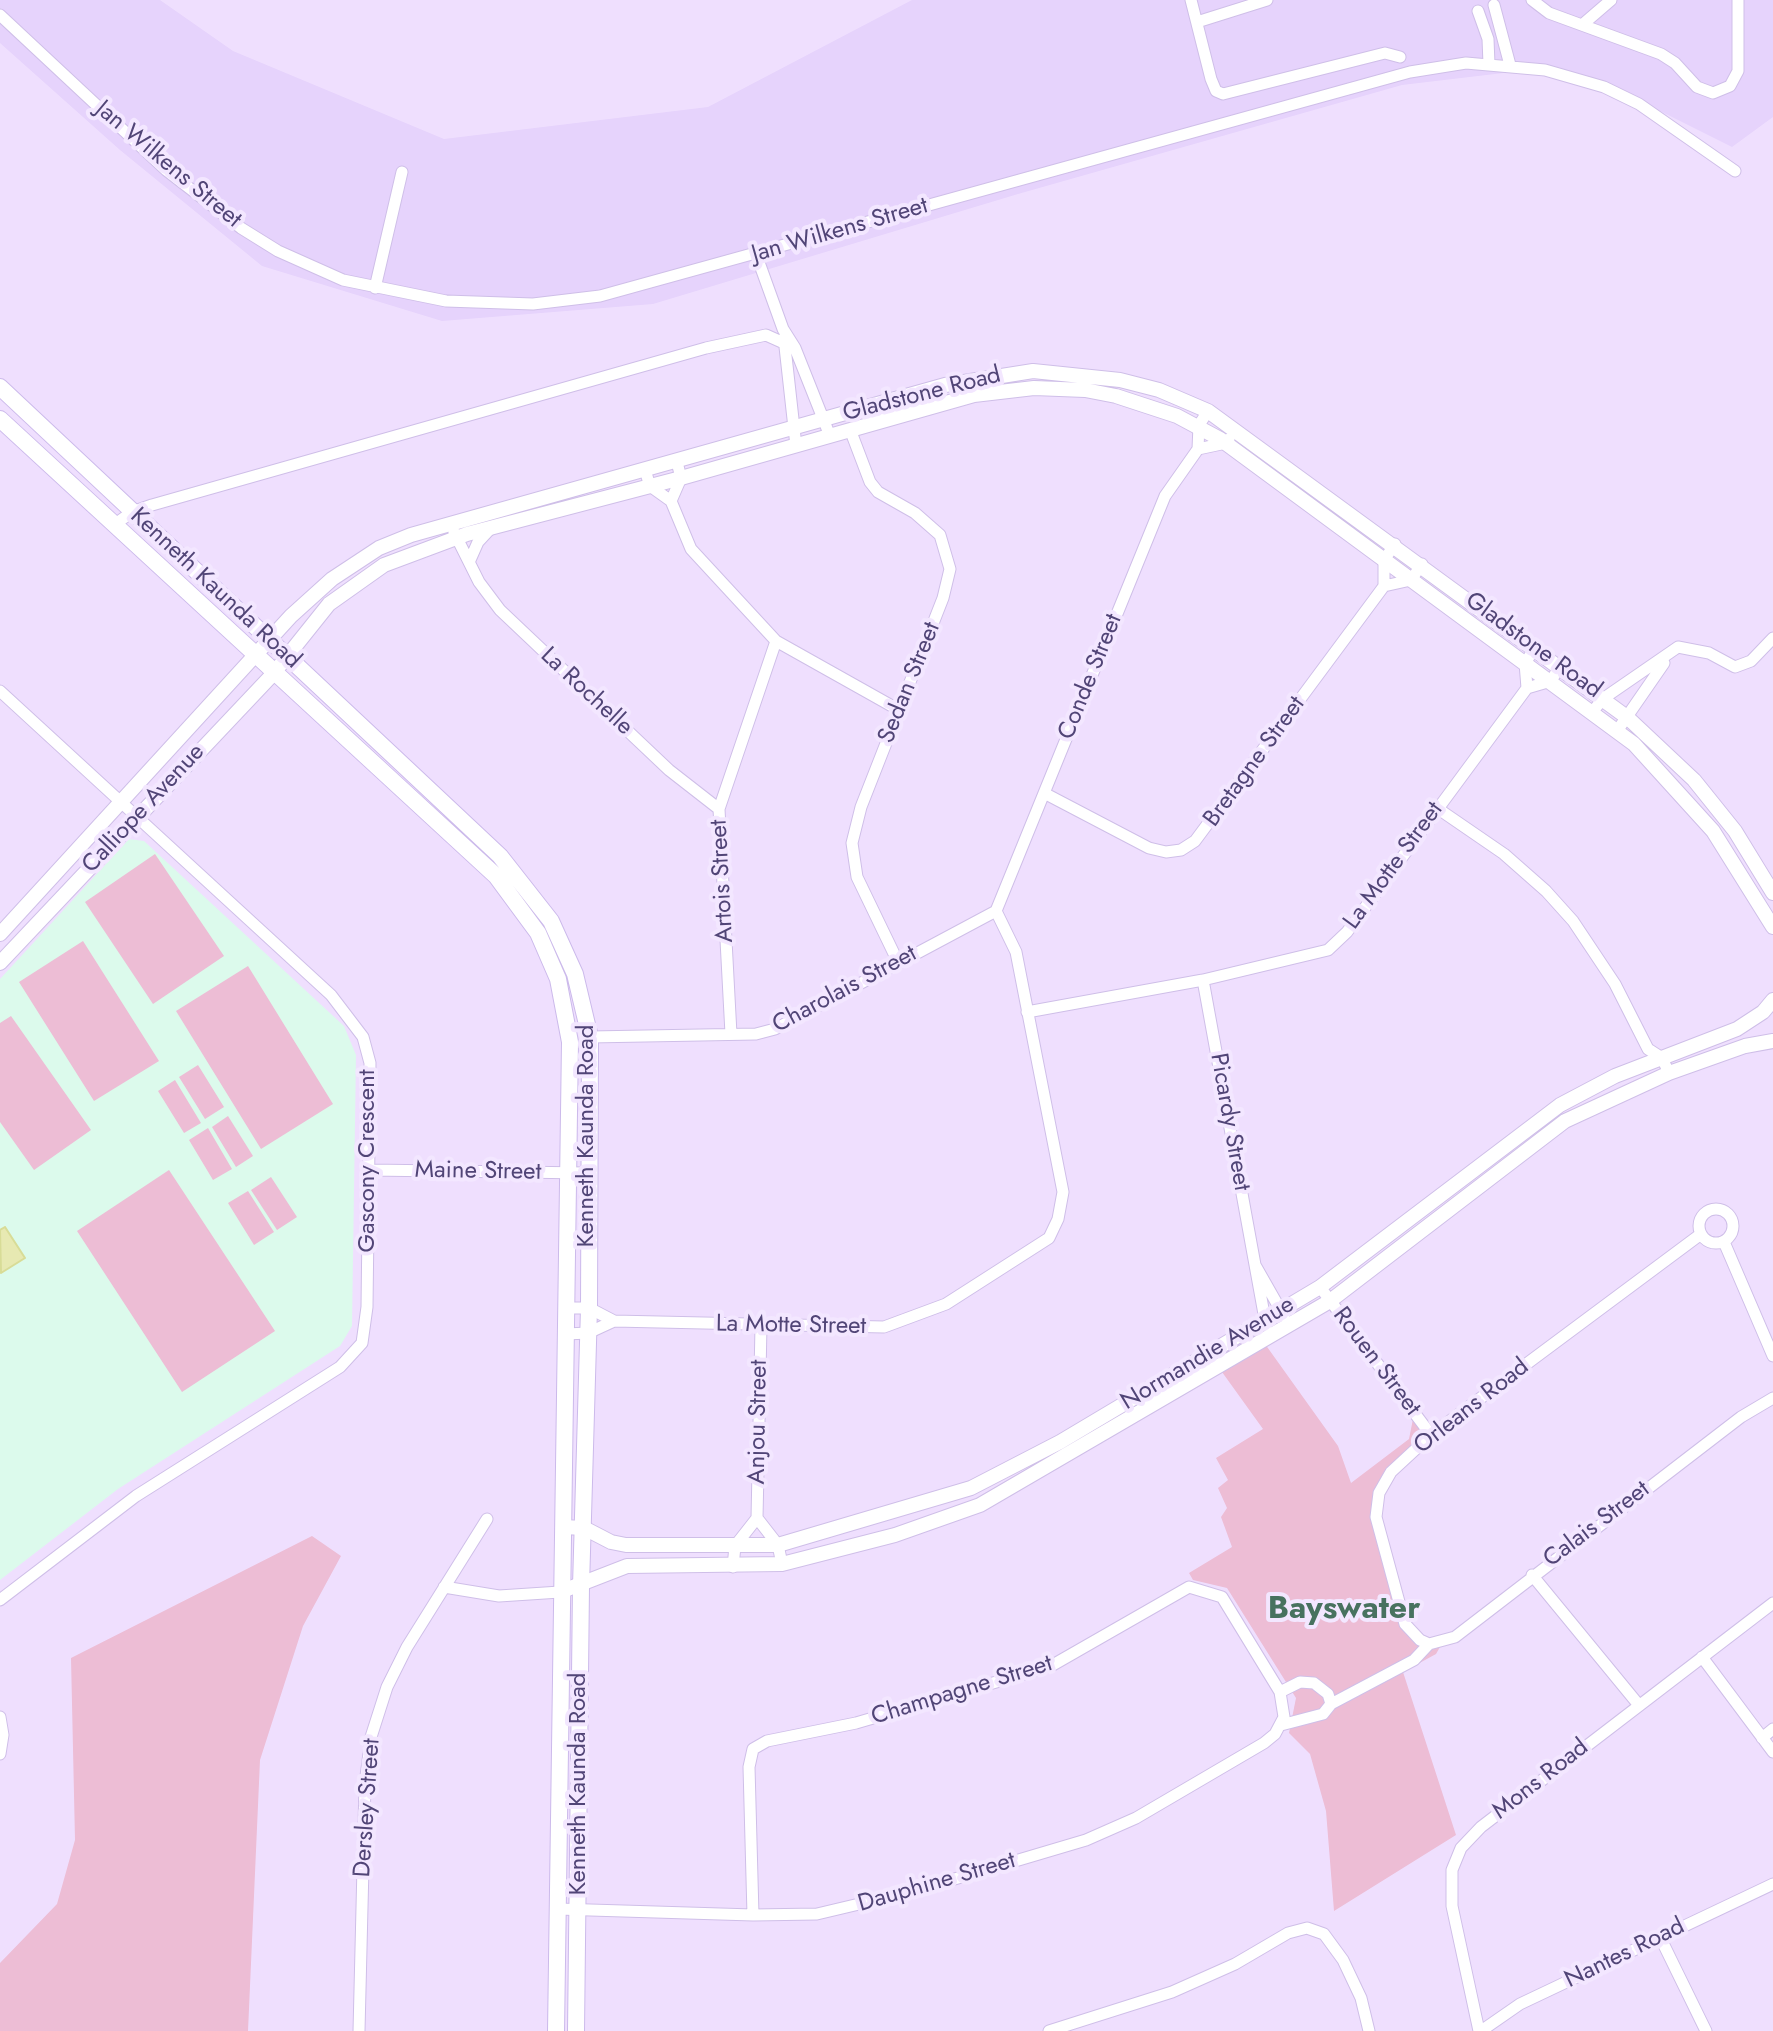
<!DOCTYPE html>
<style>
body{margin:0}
canvas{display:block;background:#efdffe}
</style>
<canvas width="1773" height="2031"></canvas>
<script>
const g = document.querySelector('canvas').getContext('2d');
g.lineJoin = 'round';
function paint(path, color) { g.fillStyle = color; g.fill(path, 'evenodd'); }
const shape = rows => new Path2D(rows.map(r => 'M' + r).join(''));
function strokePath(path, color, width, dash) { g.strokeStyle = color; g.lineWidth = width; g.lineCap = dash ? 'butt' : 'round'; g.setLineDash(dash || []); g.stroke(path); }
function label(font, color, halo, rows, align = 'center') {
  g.font = font + ' Jost,sans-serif'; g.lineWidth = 8; g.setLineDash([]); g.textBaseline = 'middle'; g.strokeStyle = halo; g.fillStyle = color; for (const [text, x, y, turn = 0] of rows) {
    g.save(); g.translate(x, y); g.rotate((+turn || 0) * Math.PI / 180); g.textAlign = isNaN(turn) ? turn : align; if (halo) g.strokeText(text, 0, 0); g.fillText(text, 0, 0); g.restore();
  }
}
paint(shape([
 [0,0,160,0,233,51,444,139,708,107,912,0,1773,0,1773,117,1732,147,1620,91,1537,69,1402,85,1018,194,653,304,442,321,262,266,120,150,0,43]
]), '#e6d3fc');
paint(shape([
 [129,839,144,841,344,1026,356,1055,352,1326,340,1346,118,1489,0,1580,0,979]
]), '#dcfaec');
paint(shape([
 [155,854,224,956,153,1004,85,902],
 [83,941,159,1061,94,1101,19,982],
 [248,966,333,1104,261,1149,176,1011],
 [11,1016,91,1130,34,1170,0,1122,0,1023],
 [198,1065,224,1107,205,1119,179,1077],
 [175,1080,201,1123,184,1133,158,1091],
 [228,1116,253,1156,236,1167,212,1127],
 [208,1128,232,1169,213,1180,189,1140],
 [169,1170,275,1331,182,1392,77,1231],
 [271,1177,297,1217,277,1230,251,1190],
 [248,1191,274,1232,254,1245,228,1203],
 [1265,1344,1338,1446,1351,1483,1409,1439,1413,1419,1426,1437,1393,1463,1375,1512,1404,1621,1430,1647,1440,1647,1436,1654,1403,1672,1456,1835,1334,1911,1326,1811,1310,1754,1289,1733,1296,1698,1227,1588,1193,1580,1189,1573,1232,1547,1221,1517,1227,1508,1218,1488,1228,1480,1216,1458,1263,1429,1222,1372],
 [312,1536,341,1556,303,1626,260,1760,248,2031,0,2031,0,1963,57,1904,75,1840,71,1658]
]), '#edbdd5');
const water = shape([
 [5,1227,25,1258,1,1273,0,1230,5,1227]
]);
paint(water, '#e7e9b2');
strokePath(water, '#d8dc97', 2);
const minor = shape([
 [1191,0,1211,79,1216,91,1223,94,1385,53,1400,57],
 [1532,0,1549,13,1661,54,1675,63,1697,87,1713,93,1730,86,1738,71,1738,0],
 [1494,5,1510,65],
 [1478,11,1488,39,1489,64],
 [0,15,166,170,241,228,278,251,343,280,446,301,533,304,600,296,1410,72,1466,63,1545,70,1604,87,1639,104,1735,171],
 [1197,22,1267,0],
 [1582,25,1611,0],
 [756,254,783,329,795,348,830,436],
 [375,288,402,172],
 [784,338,796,446],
 [851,432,870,482,878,492,915,513,940,535,950,569,943,598,861,807,852,843,857,877,898,962],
 [1198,449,1199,425,1208,411],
 [677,462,681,478,671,501,691,549,776,641,899,710],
 [645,470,650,486,671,501],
 [114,525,132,512,152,505,706,348,766,335,795,348],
 [454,532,479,582,500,610,669,770,719,809],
 [470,560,478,542,491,528],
 [1384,586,1411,580,1422,564],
 [1527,688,1525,663,1535,648],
 [0,691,331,995,363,1037,370,1063,367,1307,362,1343,340,1367,136,1496,0,1600],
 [1592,712,1604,698,1678,647,1709,653,1735,667,1751,661,1773,638],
 [1617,731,1664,663],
 [1044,793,1149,848,1166,852,1181,850,1195,841,1384,586,1384,560,1395,544],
 [1437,808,1504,854,1546,891,1573,921,1615,984,1648,1049,1662,1058,1669,1073],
 [996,911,1165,496,1198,449,1226,443,1229,439],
 [1203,980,1266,1325],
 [1027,1012,1203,980,1328,950,1347,932,1527,688,1551,681,1560,666],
 [731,1034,719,809,776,641],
 [590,1037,756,1034,775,1029,996,911],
 [370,1170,587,1173],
 '1699 1226a17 17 0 1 1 34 0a17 17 0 1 1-34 0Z',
 [1701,1234,1431,1435,1391,1472,1379,1493,1376,1517,1405,1624,1420,1640,1429,1644,1455,1637,1741,1417,1773,1398],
 [1724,1242,1773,1356],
 [1255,1265,1284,1316],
 [1320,1287,1431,1435],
 [566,1308,589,1308,614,1321,884,1327,946,1304,1049,1238,1058,1219,1063,1192,1016,952,996,911],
 [761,1326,757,1518,778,1545,782,1564],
 [566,1334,588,1333,614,1321],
 [733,1567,735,1546,757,1518],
 [1532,1575,1638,1704],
 [444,1587,499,1596,560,1592],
 [1702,1657,1773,1752],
 [1280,1692,1300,1682,1314,1683,1328,1694,1331,1704],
 [0,1717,3,1735,0,1754],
 [1281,1725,1323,1714,1331,1704,1414,1660,1429,1644],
 [1762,1738,1773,1729],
 [558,1909,753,1915,817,1914,914,1891,1086,1840,1136,1818,1264,1743,1275,1734,1284,1717,1280,1692,1222,1597,1189,1587,1051,1666,856,1723,767,1741,753,1749,749,1767,753,1915],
 [1660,1937,1706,2031],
 [359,2031,365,1784,371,1737,387,1687,407,1647,487,1519],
 [1049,2031,1172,1992,1235,1964,1288,1933,1307,1928,1324,1934,1343,1960,1361,1998,1369,2031],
 [1479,2031,1452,1906,1452,1870,1461,1848,1481,1827,1773,1603],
 [1481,2031,1520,2004,1773,1884]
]);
const tertiary = shape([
 [0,934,291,616,332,579,379,548,411,535,945,385,1033,371,1120,380,1159,390,1208,411,1628,718,1694,780,1735,831,1773,893],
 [0,963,273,674,329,604,384,565,467,534,681,478,974,395,1034,388,1085,390,1116,396,1177,416,1220,439,1634,744,1713,831,1773,927],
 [563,1527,584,1528,611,1542,626,1545,778,1545,971,1488,1060,1442,1320,1287,1560,1105,1615,1076,1737,1029,1763,1012,1773,1000],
 [560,1592,627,1566,782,1564,895,1535,980,1505,1330,1301,1565,1121,1669,1073,1745,1046,1773,1041]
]);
const secondary = shape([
 [0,387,500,856,551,921,575,974,590,1037,589,1308,581,1586,576,2031],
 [0,419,496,876,538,933,558,979,570,1042,556,2031]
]);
strokePath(minor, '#cfbfe8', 13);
strokePath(tertiary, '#cfbfe8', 16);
strokePath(secondary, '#ccbaeb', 18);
strokePath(minor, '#fff', 11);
strokePath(tertiary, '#fff', 14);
strokePath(secondary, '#fff', 16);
label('24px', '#514577', '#f3e7ff', [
 ["Jan Wilkens Street",168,165,40],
 ["Jan Wilkens Street",840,231,-16],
 ["Gladstone Road",922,395,-14],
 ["Kenneth Kaunda Road",215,589,43],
 ["Gladstone Road",1533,646,36],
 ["Conde Street",1091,677,-68],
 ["Sedan Street",910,683,-68],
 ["La Rochelle",586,692,43],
 ["Bretagne Street",1255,762,-54],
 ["Calliope Avenue",144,809,-47],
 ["La Motte Street",1394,866,-54],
 ["Artois Street",723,881,-93],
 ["Charolais Street",845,990,-28],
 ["Picardy Street",1229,1122,80],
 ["Kenneth Kaunda Road",587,1136,-90],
 ["Gascony Crescent",368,1161,-90],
 ["Maine Street",478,1172,1],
 ["La Motte Street",791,1326,1],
 ["Normandie Avenue",1208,1354,-31],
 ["Rouen Street",1376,1362,53],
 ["Orleans Road",1472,1407,-38],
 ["Anjou Street",759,1422,-89],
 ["Calais Street",1597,1525,-37],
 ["Champagne Street",962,1691,-17],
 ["Mons Road",1541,1780,-38],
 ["Kenneth Kaunda Road",579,1784,-90],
 ["Dersley Street",368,1808,-86],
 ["Dauphine Street",937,1883,-16],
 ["Nantes Road",1625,1954,-26]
]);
label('bold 32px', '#48725f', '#f3e7ff', [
 ["Bayswater",1344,1610]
]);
</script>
